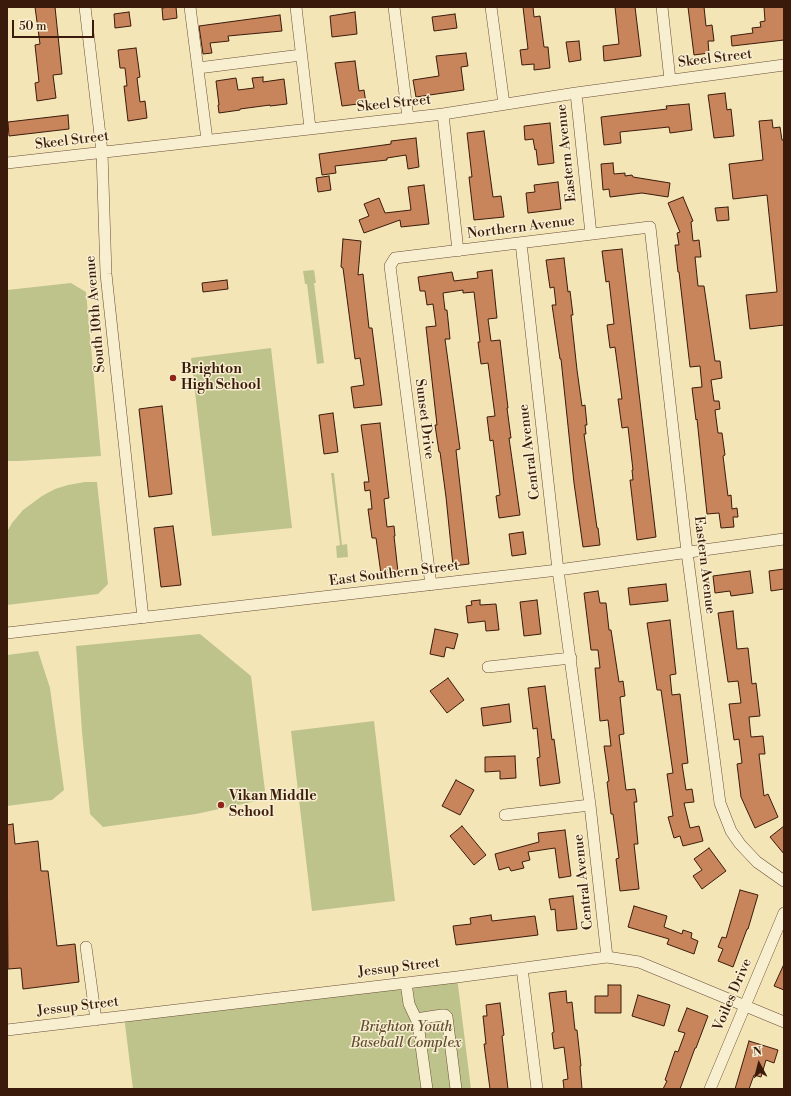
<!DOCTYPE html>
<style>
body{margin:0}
#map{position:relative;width:791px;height:1096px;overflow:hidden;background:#f4e5b7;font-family:"Libre Bodoni",serif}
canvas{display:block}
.frame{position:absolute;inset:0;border:8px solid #3a1b0b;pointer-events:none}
.north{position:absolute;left:739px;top:1044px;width:40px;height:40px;-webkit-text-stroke:3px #f8eed0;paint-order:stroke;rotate:353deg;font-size:11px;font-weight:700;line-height:16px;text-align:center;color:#3a1b0b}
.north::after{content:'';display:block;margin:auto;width:14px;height:18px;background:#3a1b0b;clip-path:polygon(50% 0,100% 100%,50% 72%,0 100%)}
.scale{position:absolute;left:12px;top:20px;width:82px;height:18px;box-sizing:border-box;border:2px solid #3a1b0b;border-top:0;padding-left:5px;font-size:12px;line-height:14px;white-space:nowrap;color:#3a1b0b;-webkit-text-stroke:3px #f8eed0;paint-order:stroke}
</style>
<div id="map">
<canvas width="791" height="1096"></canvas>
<div class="frame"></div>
<div class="north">N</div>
<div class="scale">50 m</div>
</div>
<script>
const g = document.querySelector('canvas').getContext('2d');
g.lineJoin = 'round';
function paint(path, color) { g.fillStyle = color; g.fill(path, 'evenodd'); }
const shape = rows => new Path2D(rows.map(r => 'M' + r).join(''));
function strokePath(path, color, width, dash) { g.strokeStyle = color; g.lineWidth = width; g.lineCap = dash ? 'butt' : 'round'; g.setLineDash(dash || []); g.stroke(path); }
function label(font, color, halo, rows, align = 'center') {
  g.font = font + ' "Libre Bodoni",serif'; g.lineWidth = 3; g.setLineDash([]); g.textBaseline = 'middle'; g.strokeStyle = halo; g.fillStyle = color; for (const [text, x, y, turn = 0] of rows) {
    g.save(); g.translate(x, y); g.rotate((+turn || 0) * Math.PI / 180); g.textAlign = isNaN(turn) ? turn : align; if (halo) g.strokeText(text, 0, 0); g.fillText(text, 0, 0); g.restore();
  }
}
paint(shape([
 [314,270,316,283,314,283,324,363,317,364,307,284,305,284,303,271],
 [71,283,86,292,101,456,19,461,7,461,7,290],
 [271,348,292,528,212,536,191,358],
 [331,473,334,473,342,545,347,544,348,557,337,558,336,546,340,545],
 [85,482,97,482,108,584,98,594,7,605,7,532,12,523,23,510,42,496,55,489,68,485],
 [200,634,251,676,266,799,196,814,103,827,90,814,82,732,76,646],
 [38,651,50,688,64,790,52,800,7,806,7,655],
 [374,721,395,901,312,911,291,731],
 [457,977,471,1089,133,1089,124,1016]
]), '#bec38c');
const building = shape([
 [35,7,55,7,62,74,53,75,56,98,37,101,35,83,39,82,35,45,40,44,35,7],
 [169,7,176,7,177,18,163,20,162,8,169,7],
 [523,7,533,7,534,17,540,16,544,47,548,47,550,68,534,70,534,64,522,65,520,50,528,49,523,7],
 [615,7,635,7,641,56,604,61,603,46,619,44,615,7],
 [688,7,704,7,706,26,712,25,714,41,708,41,709,53,694,55,688,7],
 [764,7,784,7,784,40,732,46,731,36,753,33,752,28,761,27,760,22,765,21,764,7],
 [129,12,131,26,115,28,114,14,129,12],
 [355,12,357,34,332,37,330,16,355,12],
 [455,14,457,28,434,31,432,17,455,14],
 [280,15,282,31,228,36,229,41,210,43,212,53,203,54,199,26,280,15],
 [579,41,581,60,569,62,566,42,579,41],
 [136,48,140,77,137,78,140,102,145,101,147,118,128,121,124,86,127,86,125,68,120,68,118,50,136,48],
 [466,53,468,66,461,67,464,90,416,97,413,80,439,76,436,56,466,53],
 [355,61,359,91,364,90,366,103,342,106,335,63,355,61],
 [263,77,263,82,284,79,287,104,270,106,270,105,240,109,240,110,219,113,218,105,219,105,216,81,236,78,238,90,254,88,252,78,263,77],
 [725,93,727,110,731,109,734,136,714,138,708,95,725,93],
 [689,104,692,130,670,133,669,127,620,132,621,143,604,145,601,117,667,109,666,106,689,104],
 [68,115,69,129,9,136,8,122,68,115],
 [772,120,773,128,780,127,782,140,784,140,784,325,750,329,746,295,777,292,767,195,733,199,729,164,763,160,759,121,772,120],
 [550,123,554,163,538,165,536,149,535,150,533,139,525,140,524,126,550,123],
 [484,131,493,197,501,196,504,217,474,220,469,177,472,177,467,133,484,131],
 [416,138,419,167,408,169,406,155,387,158,387,160,335,166,336,173,322,175,319,154,391,144,391,141,416,138],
 [613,163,614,174,625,173,625,176,632,175,633,177,670,183,668,197,642,193,610,197,609,189,603,190,601,164,613,163],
 [329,176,331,190,318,192,316,178,329,176],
 [558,182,561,209,528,213,526,193,535,192,534,185,558,182],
 [424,185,429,224,401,227,400,220,364,233,359,220,369,216,364,204,379,198,385,213,411,210,408,187,424,185],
 [683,197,693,221,691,222,693,241,699,240,701,257,695,257,698,286,704,286,715,361,720,361,722,378,711,380,714,401,719,401,720,409,715,410,718,433,722,433,725,455,723,456,728,496,731,495,732,509,737,508,738,517,733,517,734,527,721,528,719,513,707,514,697,419,696,420,692,388,702,387,700,366,690,367,679,272,678,272,675,245,679,245,677,233,680,232,668,203,683,197],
 [728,207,729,220,717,221,715,208,728,207],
 [343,239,361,241,358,275,363,274,369,328,372,328,382,405,354,408,351,387,364,385,360,358,355,359,343,268,341,267,343,239],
 [622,249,656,537,637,540,630,480,633,480,632,470,633,470,628,427,622,428,618,399,622,399,615,347,610,348,607,325,614,324,609,281,606,282,602,251,622,249],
 [564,258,568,292,570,291,573,315,571,315,577,370,582,406,585,405,587,425,585,425,586,434,584,434,597,528,598,528,600,545,583,547,574,483,561,359,560,359,552,305,556,305,554,287,550,288,546,260,564,258],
 [492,270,497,318,488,319,491,341,500,340,508,408,507,408,511,438,509,438,520,515,499,518,496,496,500,495,493,440,490,441,487,417,495,416,488,363,481,364,478,342,480,342,474,292,463,293,463,290,443,293,445,310,447,310,450,339,445,339,460,449,456,450,469,564,453,566,446,497,440,452,439,452,435,425,437,425,426,327,436,326,433,304,427,305,425,291,420,291,418,277,452,272,454,281,478,278,477,272,492,270],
 [227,280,228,289,203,292,202,283,227,280],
 [162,406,172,494,149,497,139,409,162,406],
 [333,413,338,452,324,454,319,415,333,413],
 [380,423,389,498,384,499,387,527,394,526,395,536,394,536,398,572,381,574,376,538,372,538,368,509,372,509,370,490,365,491,364,482,369,482,361,425,380,423],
 [173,526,181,585,161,587,154,528,173,526],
 [523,532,526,554,512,556,509,534,523,532],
 [784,569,784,589,771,591,769,571,784,569],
 [750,571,753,593,731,596,730,591,715,593,713,576,750,571],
 [666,584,668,601,630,605,628,588,666,584],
 [598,591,600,603,606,603,609,630,611,630,619,682,623,681,625,696,620,697,624,734,619,735,626,790,635,789,637,802,634,802,638,844,634,844,639,889,620,891,616,859,619,858,613,814,611,814,607,782,609,781,604,746,611,746,608,720,600,721,595,668,600,668,598,650,591,650,584,593,598,591],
 [480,600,480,605,496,604,499,630,486,631,485,621,468,623,466,606,472,605,471,601,480,600],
 [537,600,541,634,524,636,520,602,537,600],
 [733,611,737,649,748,648,752,684,756,683,760,716,749,717,751,737,763,736,765,754,759,754,764,796,768,794,778,817,755,828,741,797,737,764,742,763,739,739,734,740,729,704,741,703,738,681,728,682,718,613,733,611],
 [670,620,676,674,670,675,672,695,680,694,688,763,682,764,686,790,692,789,694,802,684,803,690,828,699,826,703,841,683,846,680,836,674,838,668,817,673,816,667,774,673,773,661,690,657,690,647,623,670,620],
 [435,629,458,634,454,649,446,647,444,657,430,654,435,629],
 [448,678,464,700,447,713,430,691,448,678],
 [545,686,552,740,554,739,560,783,540,786,537,758,540,757,537,728,533,729,528,688,545,686],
 [509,704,511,722,483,726,481,708,509,704],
 [515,756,516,778,500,779,500,771,485,772,485,757,515,756],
 [456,780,474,790,460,815,442,806,456,780],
 [13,824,15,844,38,841,41,871,48,871,57,946,75,944,79,982,23,989,21,968,8,969,7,825,13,824],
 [462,826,486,855,474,865,450,836,462,826],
 [784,826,784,854,770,837,784,826],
 [565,830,571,876,559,878,555,848,528,852,530,860,522,862,524,868,511,871,509,867,499,870,495,854,539,842,538,833,565,830],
 [709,848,726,871,702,889,693,876,702,870,694,859,709,848],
 [740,890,758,895,748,929,747,929,733,967,718,961,723,949,718,947,722,937,726,938,740,890],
 [573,896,577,929,557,931,555,909,551,910,549,899,573,896],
 [634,906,667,916,664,927,682,934,683,930,692,933,691,938,698,941,694,954,667,944,669,939,628,927,634,906],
 [491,915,492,921,535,916,538,935,456,945,453,926,471,924,470,918,491,915],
 [784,964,784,990,774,986,784,964],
 [608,985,621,985,621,1013,595,1013,595,996,608,996,608,985],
 [566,991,567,1003,572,1002,575,1030,577,1030,581,1066,580,1066,582,1089,564,1089,563,1080,568,1079,564,1047,554,1049,552,1033,554,1032,549,993,566,991],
 [638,995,670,1005,664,1026,632,1016,638,995],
 [500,1003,504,1035,502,1036,508,1089,490,1089,484,1044,486,1044,483,1016,487,1016,486,1005,500,1003],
 [687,1008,708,1016,696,1048,695,1048,680,1089,663,1089,667,1081,665,1080,675,1051,678,1052,685,1033,678,1031,687,1008],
 [749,1041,778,1050,774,1063,766,1060,761,1077,754,1075,749,1089,735,1089,749,1041]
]);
paint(building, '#c8845b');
strokePath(building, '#3a1b0b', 1);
const minor = shape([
 [85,7,102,152,106,274,143,618],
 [190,7,207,140],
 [296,7,310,128],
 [394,7,408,118],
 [491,7,504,104],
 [662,7,670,80],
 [198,68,301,55],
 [576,93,591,234],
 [443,114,458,251],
 [7,163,443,114,576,93,784,65],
 [521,243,558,570,590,805,607,957],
 [431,585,390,266,395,258,650,227,687,552,720,803,731,831,740,844,757,862,784,881],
 [7,633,558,570,784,539],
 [488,667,571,658],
 [505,815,590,805],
 [86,947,96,1020],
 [522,968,537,1089],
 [406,983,409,1004,417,1021,419,1031,427,1089],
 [416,1019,442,1015,445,1015,447,1017,456,1089],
 [7,1030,457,977,607,957,639,962,784,1022],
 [710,1089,784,913]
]);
strokePath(minor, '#684e36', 12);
strokePath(minor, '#f8eed0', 11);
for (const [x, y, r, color] of [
 [173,378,4,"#8f2418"],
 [221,805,4,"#8f2418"]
]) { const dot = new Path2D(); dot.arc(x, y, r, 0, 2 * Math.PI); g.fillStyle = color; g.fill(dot); strokePath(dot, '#f8eed0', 1.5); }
label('14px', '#3a1b0b', '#f8eed0', [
 ["Skeel Street",715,59,-7],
 ["Skeel Street",394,104,-6],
 ["Skeel Street",72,141,-7],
 ["Eastern Avenue",567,153,-96],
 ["Northern Avenue",521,228,-7],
 ["South 10th Avenue",96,314,-95],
 ["Sunset Drive",424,419,83],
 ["Central Avenue",530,452,-97],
 ["Eastern Avenue",704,565,83],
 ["East Southern Street",394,574,-7],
 ["Central Avenue",584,882,-96],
 ["Jessup Street",399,968,-7],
 ["Voiles Drive",733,995,-67],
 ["Jessup Street",78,1007,-7]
]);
label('bold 14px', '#3a1b0b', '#f8eed0', [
 ["Brighton",181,370],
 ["High School",181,386],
 ["Vikan Middle",229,797],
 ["School",229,813]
], 'left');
label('italic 14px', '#624d32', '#f8eed0', [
 ["Brighton Youth",406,1028],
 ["Baseball Complex",406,1044]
]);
</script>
